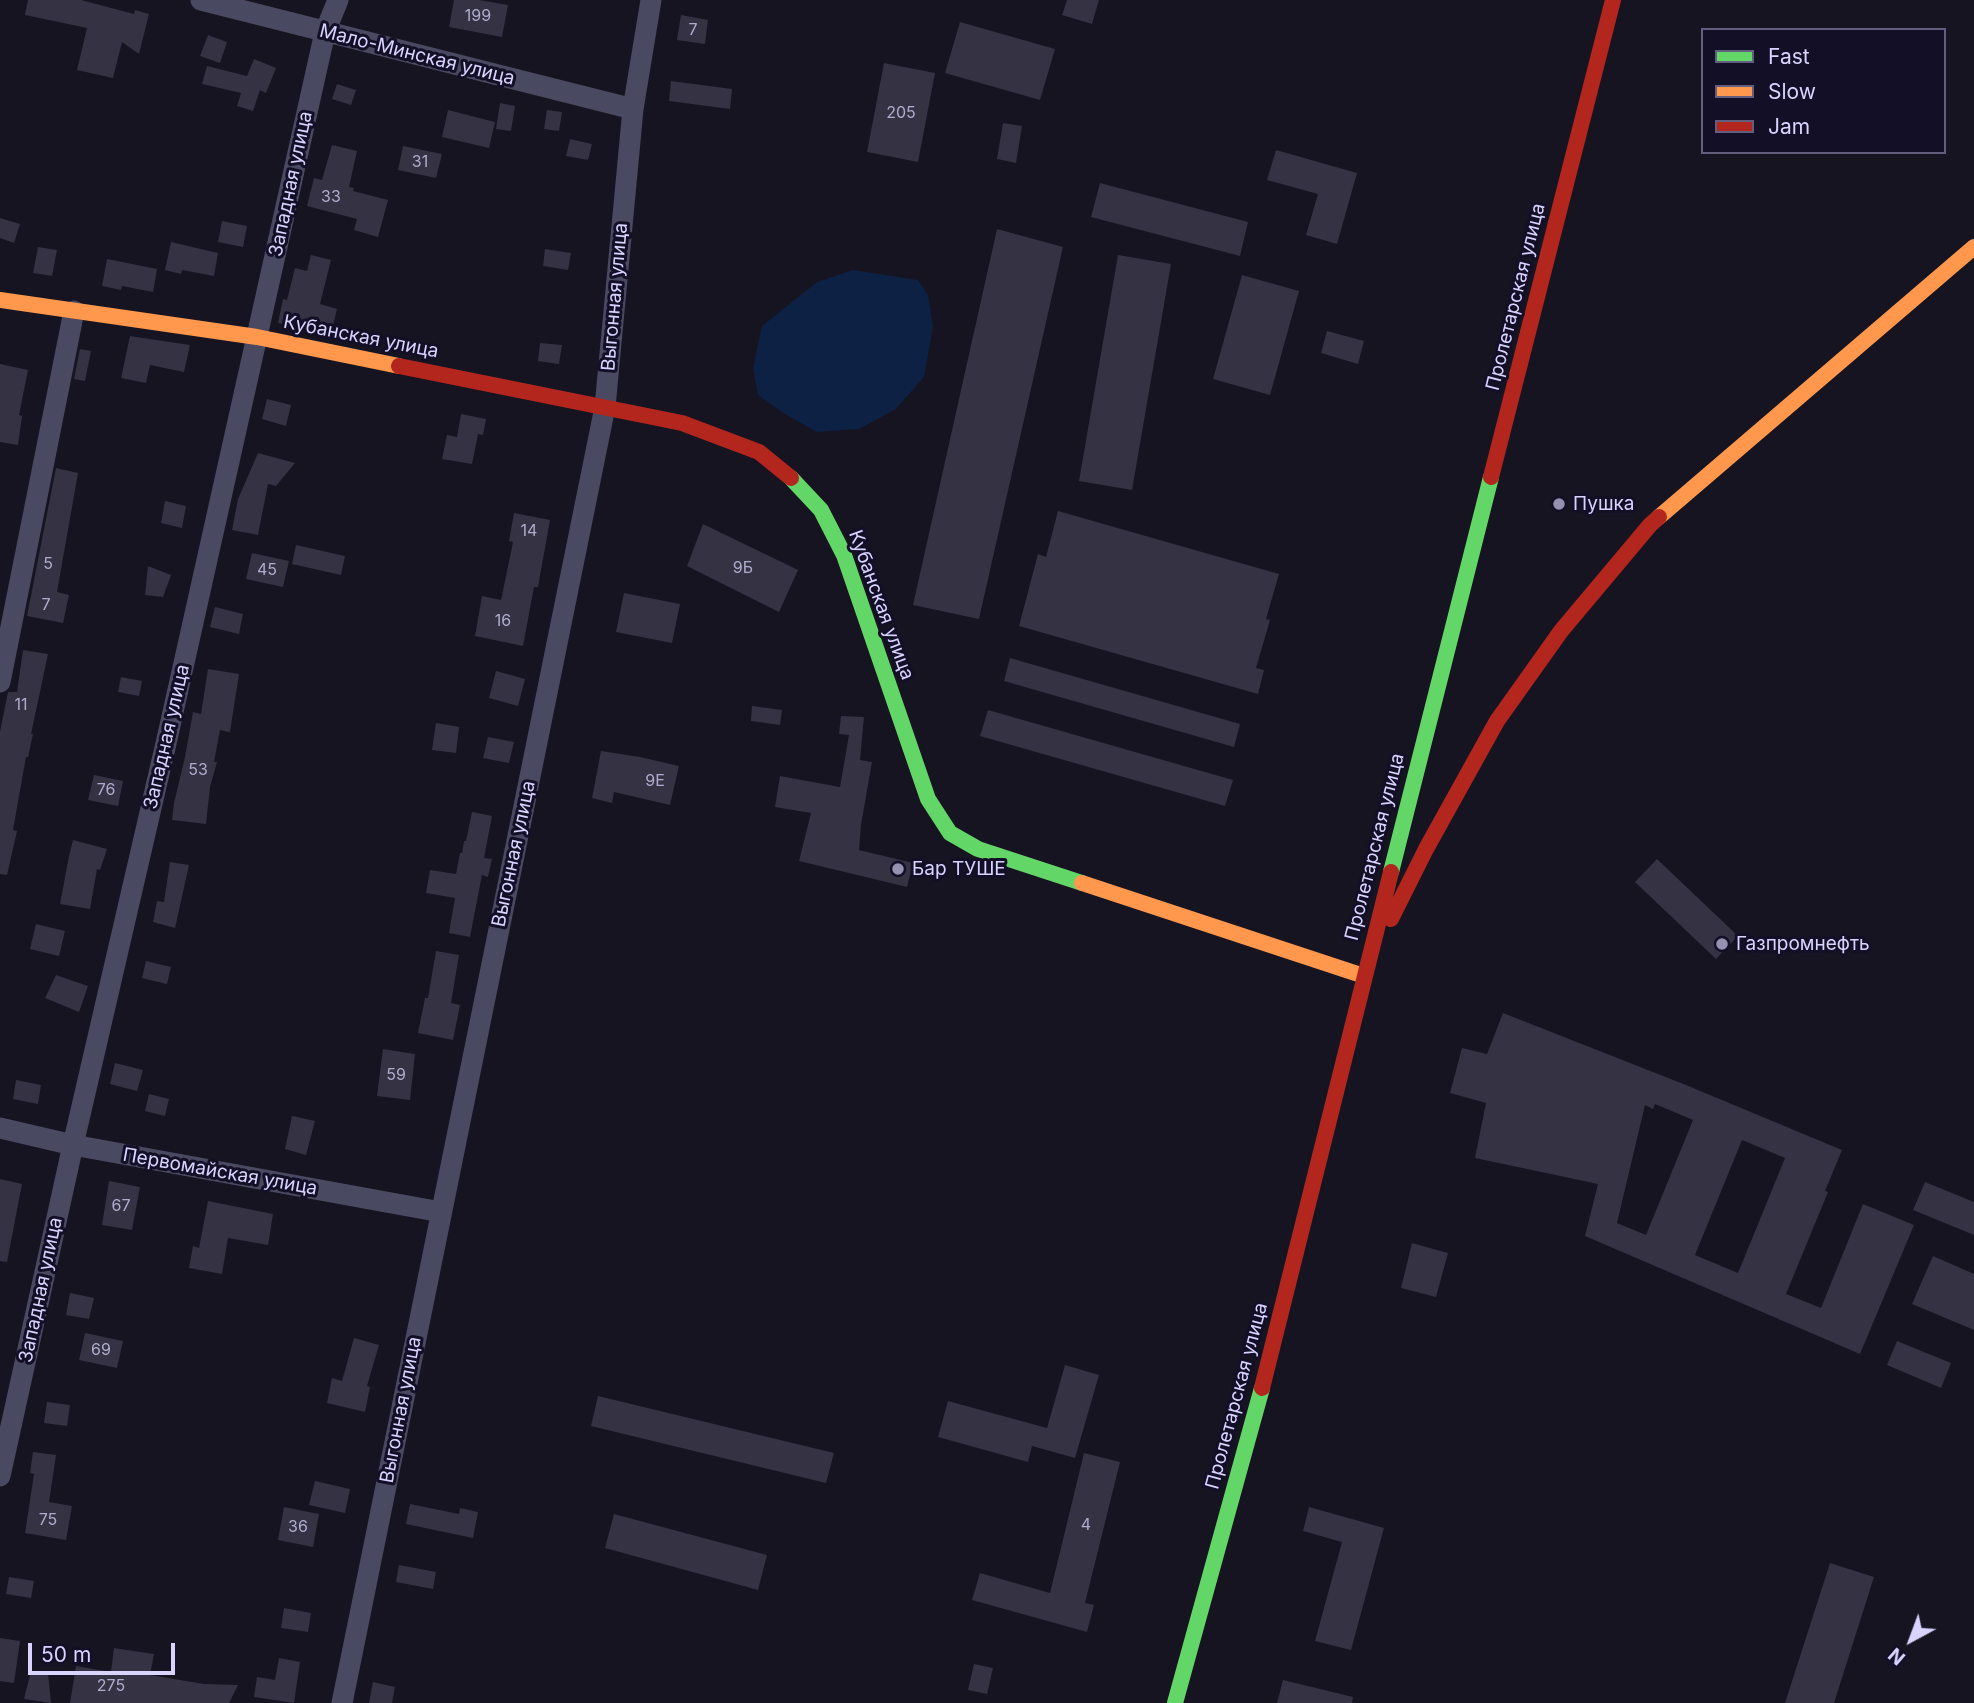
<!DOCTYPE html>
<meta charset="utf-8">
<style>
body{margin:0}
#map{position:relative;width:1974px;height:1703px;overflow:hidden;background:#161421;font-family:Inter,sans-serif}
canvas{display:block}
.legend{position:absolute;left:1701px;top:28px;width:245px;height:126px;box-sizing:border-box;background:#130f26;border:2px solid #625e7d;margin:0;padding:9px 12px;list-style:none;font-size:21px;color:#d9d4ff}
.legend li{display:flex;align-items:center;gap:14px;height:35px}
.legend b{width:35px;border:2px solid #625e7d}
.north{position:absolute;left:1876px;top:1605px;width:70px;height:70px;-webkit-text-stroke:5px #130f26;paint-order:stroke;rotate:221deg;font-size:19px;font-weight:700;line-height:28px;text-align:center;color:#d9d4ff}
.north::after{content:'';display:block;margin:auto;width:24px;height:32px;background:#d9d4ff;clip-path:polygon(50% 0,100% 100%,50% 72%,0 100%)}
.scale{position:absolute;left:28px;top:1643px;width:147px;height:32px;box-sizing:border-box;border:4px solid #d9d4ff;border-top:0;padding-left:9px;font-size:21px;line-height:24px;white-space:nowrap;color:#d9d4ff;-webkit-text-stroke:5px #130f26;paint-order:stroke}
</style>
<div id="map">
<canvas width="1974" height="1703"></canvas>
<ul class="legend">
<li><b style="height:9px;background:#63d668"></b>Fast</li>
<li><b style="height:9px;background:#ff974d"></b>Slow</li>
<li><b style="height:9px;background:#b3261e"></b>Jam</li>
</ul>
<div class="north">N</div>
<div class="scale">50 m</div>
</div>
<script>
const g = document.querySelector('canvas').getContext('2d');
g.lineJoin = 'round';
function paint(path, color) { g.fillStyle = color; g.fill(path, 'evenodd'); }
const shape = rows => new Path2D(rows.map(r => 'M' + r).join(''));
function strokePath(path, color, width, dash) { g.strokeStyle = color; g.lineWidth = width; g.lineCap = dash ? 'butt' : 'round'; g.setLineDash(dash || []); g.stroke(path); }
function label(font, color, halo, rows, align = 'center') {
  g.font = font + ' Inter,sans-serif'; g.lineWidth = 6; g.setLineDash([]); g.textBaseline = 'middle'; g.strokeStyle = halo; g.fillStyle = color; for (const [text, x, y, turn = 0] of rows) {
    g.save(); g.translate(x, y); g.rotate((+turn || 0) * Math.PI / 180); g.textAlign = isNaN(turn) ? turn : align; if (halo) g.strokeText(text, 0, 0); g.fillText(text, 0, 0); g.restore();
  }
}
paint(shape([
 [853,270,918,280,928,295,933,327,924,377,896,409,859,429,817,432,785,414,758,395,753,368,762,326,817,282]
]), '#0d2144');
paint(shape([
 [28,0,81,0,134,14,135,10,149,14,139,54,122,42,113,78,77,70,87,28,25,15],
 [454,0,479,0,508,5,502,37,449,27],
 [1067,0,1099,0,1092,24,1062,15],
 [681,15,708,20,705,44,677,40],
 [960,22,1055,49,1040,100,945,73],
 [208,35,227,42,220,63,200,56],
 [254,59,276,68,266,93,260,90,253,111,237,106,241,93,202,84,207,66,247,76],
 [884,63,935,73,918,162,867,152],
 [671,81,732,89,730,109,669,101],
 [337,84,356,90,351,105,332,99],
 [500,103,515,106,511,131,496,129],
 [448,110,495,122,489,148,442,137],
 [547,110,562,112,559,131,544,129],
 [1003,123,1022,126,1016,163,997,159],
 [570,139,592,144,588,160,566,156],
 [332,145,357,151,349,187,354,188,353,191,388,200,378,237,354,230,357,219,307,206,314,178,322,180],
 [403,146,442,154,436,178,398,170],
 [1276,150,1357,173,1337,244,1306,235,1318,194,1267,180],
 [1100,183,1248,222,1240,256,1091,217],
 [0,218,20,224,14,243,0,238],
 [222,221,247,226,243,247,218,242],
 [997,229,1063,247,979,619,913,605],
 [171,242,218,253,214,276,182,270,181,274,165,270],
 [38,247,57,250,52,276,33,273],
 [545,249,571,253,568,270,543,266],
 [311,255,331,260,320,304,337,309,331,334,278,323,283,299,287,300,295,268,307,271],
 [1118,255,1171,264,1132,490,1079,481],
 [107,259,157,269,153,292,122,286,121,290,102,286],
 [1242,275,1299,291,1270,395,1213,379],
 [1327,331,1364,341,1358,364,1321,353],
 [130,336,190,345,184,372,150,365,146,383,121,378],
 [540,343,562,345,559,364,538,361],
 [80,349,91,351,85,381,74,379],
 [0,364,28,370,19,415,22,416,18,445,0,442],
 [267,399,291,405,286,426,262,419],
 [461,414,486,419,483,435,478,434,472,464,442,459,447,435,457,437],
 [258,453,295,463,276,486,268,484,258,535,232,530,238,499],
 [56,468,78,473,57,592,69,595,63,623,27,616],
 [165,501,186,506,182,528,161,523],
 [1058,511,1279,574,1266,619,1270,620,1256,668,1264,670,1258,694,1019,626,1038,554,1046,557],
 [514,513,550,520,538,587,534,587,523,646,475,636,482,596,501,600,513,542,509,541],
 [703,524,798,570,779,612,687,566],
 [296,545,345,556,341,575,292,564],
 [252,553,289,561,283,587,246,579],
 [148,566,171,575,163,597,145,595],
 [624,593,680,604,672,643,616,632],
 [215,607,243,614,239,634,210,627],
 [23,650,48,654,31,734,33,734,28,757,26,757,13,830,17,831,7,875,0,874,0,732,8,692,17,692],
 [1010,658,1240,724,1234,747,1004,681],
 [208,669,239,674,230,732,220,730,214,762,217,762,210,787,206,824,172,820,174,803,185,757,193,712,201,714],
 [496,671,525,679,518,706,489,698],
 [121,677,142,681,139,696,118,692],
 [752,706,782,710,780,725,751,721],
 [988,710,1233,780,1225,806,980,736],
 [841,716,864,717,860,760,872,762,861,825,859,850,913,863,907,887,799,861,811,813,775,807,780,776,840,787,849,735,839,734],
 [436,723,459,727,456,753,432,750],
 [488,737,514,742,509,763,483,758],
 [601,751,640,757,679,766,670,805,614,792,612,803,592,798],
 [94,775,123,781,118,806,88,800],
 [472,812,492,816,484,858,492,859,488,877,482,875,470,937,449,933,455,898,426,893,430,870,456,874,460,853,462,853,464,841,466,841],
 [73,840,107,849,100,870,97,869,90,909,60,904,69,856],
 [1657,859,1738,936,1716,959,1635,882],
 [170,862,189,865,175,928,153,922,157,901,164,902],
 [36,924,65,931,59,956,30,949],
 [436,951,459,955,451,1003,460,1005,453,1040,418,1033,425,998,428,998],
 [146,961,171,967,167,984,142,978],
 [56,975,88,986,79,1012,45,998],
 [1503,1013,1686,1085,1842,1150,1825,1191,1828,1192,1786,1294,1821,1308,1863,1204,1914,1225,1860,1354,1585,1236,1598,1184,1475,1158,1486,1103,1450,1093,1462,1048,1487,1054],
 [1655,1104,1693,1120,1646,1235,1617,1223,1645,1105,1653,1109],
 [1742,1140,1785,1158,1738,1273,1695,1255],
 [383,1049,415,1054,410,1100,377,1096],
 [115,1063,143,1070,137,1091,110,1084],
 [16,1080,41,1085,38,1104,13,1099],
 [149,1094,169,1099,165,1116,145,1111],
 [292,1116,315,1121,306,1155,285,1149],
 [0,1179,22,1184,7,1262,0,1261],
 [109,1181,140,1187,132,1230,102,1225],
 [1925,1182,1974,1202,1974,1235,1913,1210],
 [208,1201,273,1214,268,1245,228,1238,222,1274,189,1268,193,1246,199,1248],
 [1412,1243,1448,1253,1436,1297,1401,1288],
 [1933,1256,1974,1274,1974,1330,1912,1304],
 [70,1293,94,1298,89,1319,66,1315],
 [85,1333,123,1341,117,1368,79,1360],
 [354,1338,379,1345,367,1386,370,1387,365,1412,327,1403,332,1378,342,1381],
 [1897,1341,1951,1363,1941,1388,1887,1365],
 [1065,1365,1099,1375,1075,1458,1032,1446,1028,1462,938,1437,948,1401,1047,1428],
 [598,1396,834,1453,826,1483,591,1426],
 [47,1402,70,1405,67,1426,44,1423],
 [33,1452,56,1455,49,1502,72,1506,66,1540,25,1533,34,1474,30,1473],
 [1084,1453,1120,1462,1085,1603,1094,1605,1087,1632,972,1600,980,1573,1050,1593],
 [315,1481,350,1489,345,1513,309,1505],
 [410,1504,459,1514,460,1508,478,1512,473,1538,406,1524],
 [284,1507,319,1514,313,1547,278,1540],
 [1309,1507,1384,1528,1351,1650,1315,1641,1342,1542,1303,1531],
 [614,1514,767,1555,758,1590,605,1548],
 [1830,1563,1874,1577,1834,1703,1785,1703],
 [399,1565,436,1572,433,1589,396,1582],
 [9,1577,34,1581,31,1598,6,1594],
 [284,1608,311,1613,308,1632,281,1628],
 [0,1638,20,1641,14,1683,0,1681],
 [114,1648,154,1654,150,1675,204,1684,238,1685,229,1703,70,1703,76,1666,111,1672],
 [279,1658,300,1662,294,1703,254,1697,257,1677,275,1680],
 [974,1664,993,1668,987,1694,968,1690],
 [31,1671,48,1673,51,1703,24,1699],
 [1283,1680,1353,1697,1352,1703,1277,1703],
 [373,1682,395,1687,392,1703,369,1703]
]), '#343243');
strokePath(shape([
 [201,0,633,109],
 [0,682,74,311],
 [0,1128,73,1145,441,1212],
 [0,1476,73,1145,167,739,325,32,338,0],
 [342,1703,605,407,633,109,651,0]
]), '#4a4962', 21);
strokePath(shape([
 [791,478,821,510,844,555,928,799,950,833,978,849,1082,883],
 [1391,872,1491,477],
 [1175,1703,1262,1388]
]), '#63d668', 16);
strokePath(shape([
 [0,300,257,337,399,366],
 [1659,517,1974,247],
 [1082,883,1364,976]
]), '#ff974d', 16);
strokePath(shape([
 [399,366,682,423,759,452,791,478],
 [1491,477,1613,0],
 [1391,919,1426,849,1497,721,1561,631,1650,525,1659,517],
 [1262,1388,1391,872]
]), '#b3261e', 16);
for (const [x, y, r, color] of [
 [1559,504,7,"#9591b1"],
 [898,869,7,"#9591b1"],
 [1722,944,7,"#9591b1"]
]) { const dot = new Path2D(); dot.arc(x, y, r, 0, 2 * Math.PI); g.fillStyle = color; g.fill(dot); strokePath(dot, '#130f26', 2.5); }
label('16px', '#b0acd0', null, [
 ["199",478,16],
 ["7",693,30],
 ["205",901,113],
 ["31",420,162],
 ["33",331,197],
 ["14",529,531],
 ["5",48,564],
 ["9Б",743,568],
 ["45",267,570],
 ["7",46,605],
 ["16",503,621],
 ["11",21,705],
 ["53",198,770],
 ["9Е",655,781],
 ["76",106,790],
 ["59",396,1075],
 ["67",121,1206],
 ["69",101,1350],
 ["75",48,1520],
 ["4",1086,1525],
 ["36",298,1527],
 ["275",111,1686]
]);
label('19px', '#d9d4ff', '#130f26', [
 ["Мало-Минская улица",417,55,14],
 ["Западная улица",291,184,-78],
 ["Выгонная улица",615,297,-85],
 ["Пролетарская улица",1516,297,-76],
 ["Кубанская улица",361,337,11],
 ["Кубанская улица",881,605,70],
 ["Западная улица",167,737,-77],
 ["Пролетарская улица",1375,847,-76],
 ["Выгонная улица",514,854,-78],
 ["Первомайская улица",220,1172,10],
 ["Западная улица",41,1290,-78],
 ["Пролетарская улица",1237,1396,-75],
 ["Выгонная улица",401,1410,-79]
]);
label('19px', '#d9d4ff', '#130f26', [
 ["Пушка",1573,504],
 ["Бар ТУШЕ",912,869],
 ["Газпромнефть",1736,944]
], 'left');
</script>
